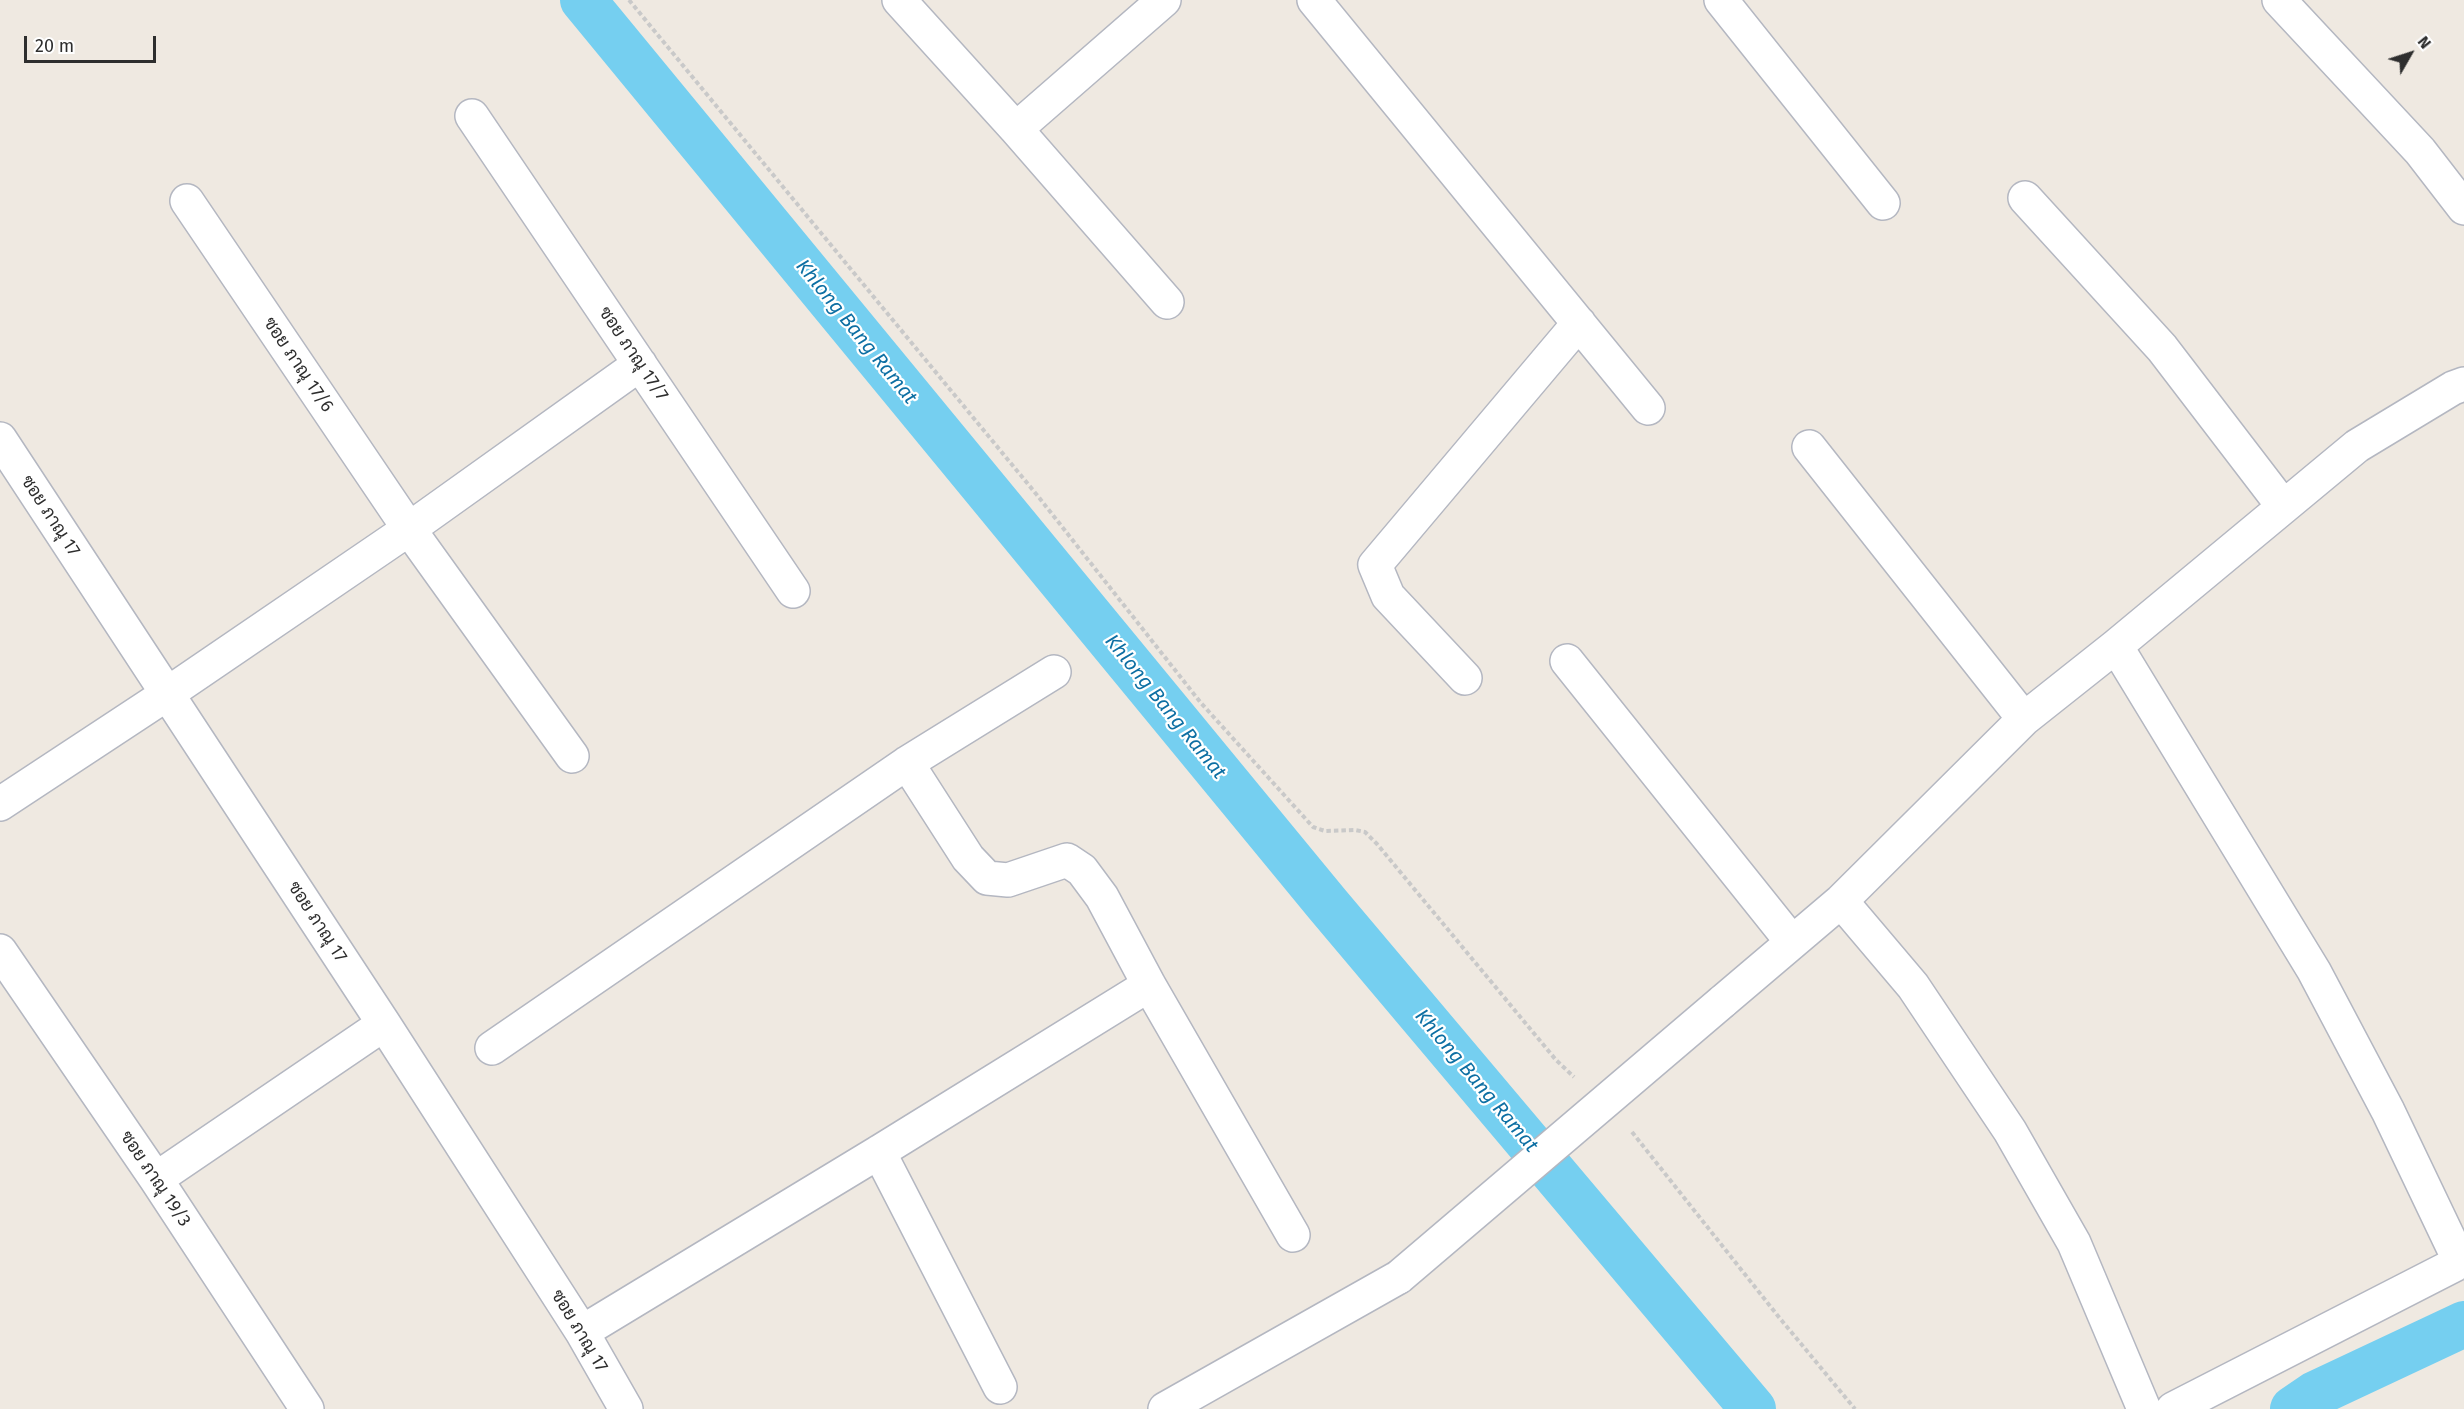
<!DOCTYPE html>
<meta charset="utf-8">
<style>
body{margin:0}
#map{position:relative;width:2464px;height:1409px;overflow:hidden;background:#efe9e1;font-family:"Fira Sans",sans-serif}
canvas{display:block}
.north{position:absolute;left:2380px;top:24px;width:60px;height:60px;-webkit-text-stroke:4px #fff;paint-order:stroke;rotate:51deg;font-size:16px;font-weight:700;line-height:24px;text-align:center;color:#2e2e2e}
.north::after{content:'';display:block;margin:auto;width:21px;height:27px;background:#2e2e2e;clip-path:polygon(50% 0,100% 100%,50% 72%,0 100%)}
.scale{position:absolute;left:24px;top:36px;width:132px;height:27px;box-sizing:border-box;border:3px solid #2e2e2e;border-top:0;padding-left:8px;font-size:18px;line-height:21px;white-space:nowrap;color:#2e2e2e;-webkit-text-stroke:4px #fff;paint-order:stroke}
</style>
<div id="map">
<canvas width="2464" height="1409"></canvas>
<div class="north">N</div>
<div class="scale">20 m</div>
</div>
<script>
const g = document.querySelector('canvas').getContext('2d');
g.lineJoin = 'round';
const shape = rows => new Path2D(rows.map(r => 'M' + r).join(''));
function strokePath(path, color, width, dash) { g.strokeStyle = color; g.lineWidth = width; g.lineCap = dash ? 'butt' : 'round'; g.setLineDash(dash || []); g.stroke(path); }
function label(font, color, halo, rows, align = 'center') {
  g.font = font + ' "Fira Sans",Sarabun,sans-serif'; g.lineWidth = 4.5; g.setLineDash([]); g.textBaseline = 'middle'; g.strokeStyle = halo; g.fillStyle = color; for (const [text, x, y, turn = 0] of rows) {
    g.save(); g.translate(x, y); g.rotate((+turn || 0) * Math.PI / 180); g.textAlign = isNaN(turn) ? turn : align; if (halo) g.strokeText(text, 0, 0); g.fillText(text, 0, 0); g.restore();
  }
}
strokePath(shape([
 [583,0,1328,905,1753,1409],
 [2293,1409,2315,1394,2464,1324]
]), '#75cff0', 46);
const street = shape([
 [899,0,1016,129,1167,302],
 [1314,0,1648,408],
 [1721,0,1883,203],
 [2279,0,2420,151,2464,208],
 [472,116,793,591],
 [1016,129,1164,0],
 [2025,198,2162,348,2283,506],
 [187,201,409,529,572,756],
 [0,439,384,1024,582,1332,626,1409],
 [1809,447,2024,719],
 [2116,646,2314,971,2388,1111,2460,1262],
 [1567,661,1792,942],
 [1465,678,1388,596,1375,565,1579,323],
 [907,763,968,858,987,878,1008,880,1067,860,1082,870,1102,897,1149,985,1293,1235],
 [0,804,167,694,409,529,640,364],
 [1841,901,1913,986,2010,1131,2074,1243,2144,1409],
 [0,951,156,1179,307,1409],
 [1722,1002,1841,901,2024,719,2116,646,2357,446,2453,388,2464,384],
 [492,1048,907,763,1054,672],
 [879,1152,1000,1387],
 [156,1179,384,1024],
 [582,1332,879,1152,1149,985],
 [1165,1409,1399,1277],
 [2173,1409,2464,1260]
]);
strokePath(street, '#b4b7c1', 36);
strokePath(shape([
 [629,0,1037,495,1201,703,1313,827,1325,831,1355,830,1365,832,1377,844,1556,1060,1574,1077],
 [1632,1132,1778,1316,1855,1409]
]), '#c9c9c9', 4, [4.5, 3]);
strokePath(street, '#fff', 33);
const streetBridge = shape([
 [1399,1277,1722,1002]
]);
strokePath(streetBridge, '#b4b7c1', 36, []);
strokePath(streetBridge, '#fff', 33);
label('18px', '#2e2e2e', '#fff', [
 ["ซอย ภาณุ 17/7",633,354,56],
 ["ซอย ภาณุ 17/6",298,365,56],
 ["ซอย ภาณุ 17",50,516,57],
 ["ซอย ภาณุ 17",317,922,57],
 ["ซอย ภาณุ 19/3",155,1179,56],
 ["ซอย ภาณุ 17",579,1331,59]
]);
label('italic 20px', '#0d6fa3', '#fff', [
 ["Khlong Bang Ramat",856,332,51],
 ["Khlong Bang Ramat",1165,707,51],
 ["Khlong Bang Ramat",1476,1081,50]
]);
</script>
